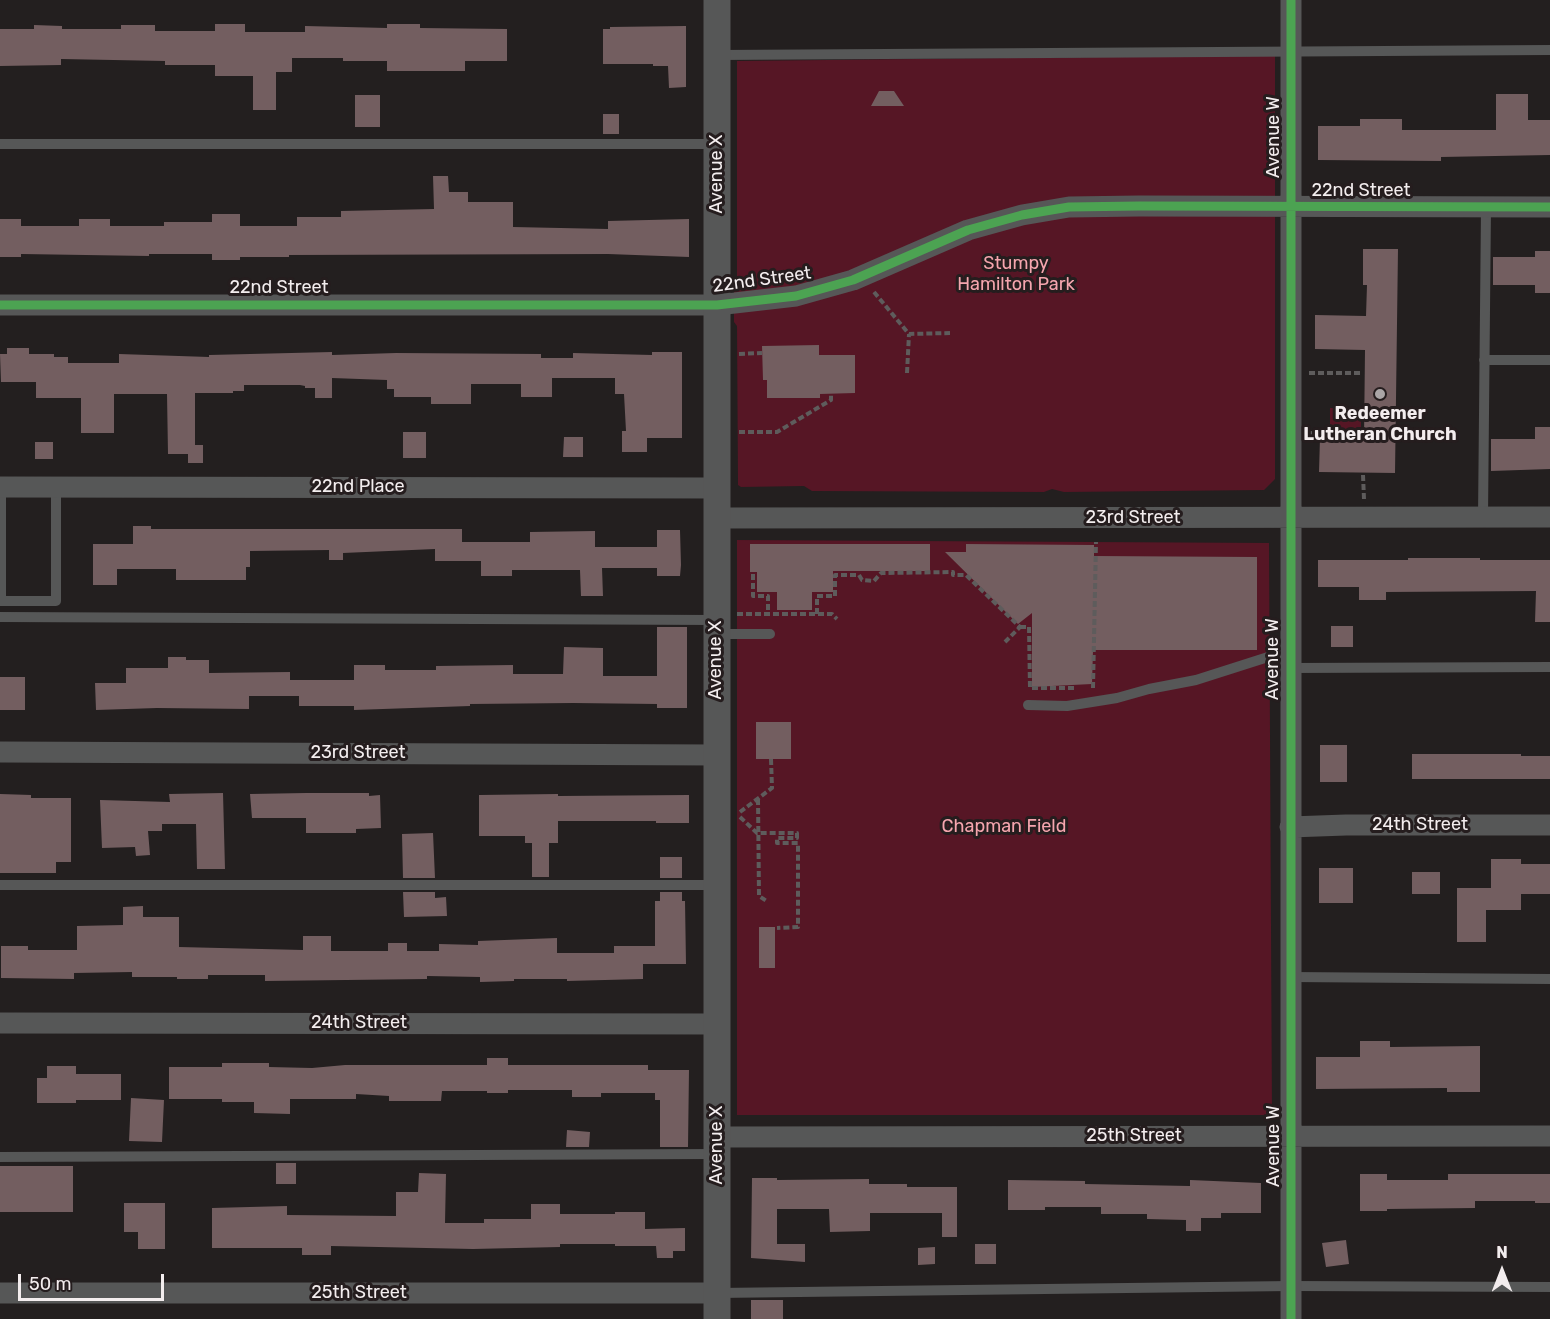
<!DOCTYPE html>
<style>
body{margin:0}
#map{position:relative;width:1550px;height:1319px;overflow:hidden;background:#231f1f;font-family:Rubik,sans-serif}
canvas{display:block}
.north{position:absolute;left:1472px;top:1241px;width:60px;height:60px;-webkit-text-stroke:4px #251d1e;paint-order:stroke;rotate:0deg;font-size:16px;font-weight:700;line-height:24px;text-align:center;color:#f3edee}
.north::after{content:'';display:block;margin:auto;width:21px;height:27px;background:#f3edee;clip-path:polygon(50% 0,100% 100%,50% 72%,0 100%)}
.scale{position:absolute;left:18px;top:1274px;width:146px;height:27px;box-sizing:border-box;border:3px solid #f3edee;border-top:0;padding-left:8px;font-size:18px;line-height:21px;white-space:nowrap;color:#f3edee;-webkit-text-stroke:4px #251d1e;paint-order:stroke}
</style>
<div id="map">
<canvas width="1550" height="1319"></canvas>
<div class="north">N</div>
<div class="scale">50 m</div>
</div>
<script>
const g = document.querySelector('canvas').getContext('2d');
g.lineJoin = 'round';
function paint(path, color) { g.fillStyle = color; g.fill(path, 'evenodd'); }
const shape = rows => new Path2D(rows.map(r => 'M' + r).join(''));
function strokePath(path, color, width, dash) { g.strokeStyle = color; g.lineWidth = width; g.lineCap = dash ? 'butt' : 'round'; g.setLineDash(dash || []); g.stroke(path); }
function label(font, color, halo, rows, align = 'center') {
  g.font = font + ' Rubik,sans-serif'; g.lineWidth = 6; g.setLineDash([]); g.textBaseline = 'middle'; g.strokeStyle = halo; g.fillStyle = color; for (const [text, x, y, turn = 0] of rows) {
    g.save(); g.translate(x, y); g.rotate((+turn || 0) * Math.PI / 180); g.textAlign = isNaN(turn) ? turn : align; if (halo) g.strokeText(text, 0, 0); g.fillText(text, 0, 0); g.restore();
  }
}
paint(shape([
 [1275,55,1275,479,1264,490,1064,492,1052,489,1044,492,812,491,804,486,741,487,738,485,737,326,734,322,734,287,737,277,737,61],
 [1330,408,1361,408,1361,429,1330,430],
 [737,540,1269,543,1272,1115,737,1115]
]), '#561625');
paint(shape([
 [215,24,245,24,245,32,305,32,305,26,387,28,387,24,420,24,420,28,507,29,507,61,465,61,465,71,387,71,387,61,343,61,343,58,292,58,292,72,276,72,276,110,253,110,253,76,215,76,215,65,165,65,165,61,61,59,61,65,0,66,0,29,34,29,34,25,62,26,62,29,121,29,121,25,155,25,155,31,215,31],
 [686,26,686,87,669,88,668,66,653,66,653,64,603,64,603,29,610,29,610,27],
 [879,91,894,91,904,106,871,106],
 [1496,94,1528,94,1528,120,1550,120,1550,155,1441,157,1441,161,1318,160,1318,126,1360,126,1360,119,1402,119,1402,130,1496,130],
 [355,95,380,95,380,127,355,127],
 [603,114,619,114,619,134,603,134],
 [433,176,448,176,449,192,468,192,468,202,513,202,513,227,608,229,608,221,689,219,689,257,608,254,289,255,289,257,240,257,240,260,212,260,212,254,149,254,149,256,21,254,21,257,0,257,0,219,21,219,21,226,79,226,79,219,110,219,110,226,164,226,164,222,212,222,212,214,240,214,240,226,297,226,297,217,341,217,341,211,434,209],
 [1363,249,1398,249,1395,473,1319,472,1320,438,1364,439,1365,350,1315,349,1315,315,1366,316,1367,285,1363,285],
 [1535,251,1550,251,1550,293,1535,293,1535,285,1493,285,1493,257,1535,257],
 [819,345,819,355,855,355,855,393,820,394,820,398,767,398,767,380,763,380,762,346],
 [7,348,29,348,29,354,54,354,54,357,68,357,68,363,119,363,119,354,209,357,209,355,332,352,332,355,396,353,541,354,541,358,573,358,573,353,652,355,652,352,682,352,682,438,647,438,647,452,622,452,622,431,626,431,624,394,615,394,615,378,552,378,552,397,521,397,521,384,471,384,471,404,431,404,431,397,394,397,394,389,387,389,387,380,332,378,332,398,315,398,315,388,305,388,305,386,300,385,244,385,244,391,233,391,233,393,195,393,195,445,203,445,203,463,188,463,188,454,168,454,167,394,114,394,114,433,81,433,81,398,36,398,36,382,1,382,0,354,7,354],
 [1535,427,1550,427,1550,469,1491,471,1491,439,1535,439],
 [403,432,426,432,426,458,403,458],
 [564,437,583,437,583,457,563,457],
 [35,442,53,442,53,459,35,459],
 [133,526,151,526,151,529,462,529,462,542,530,542,530,532,595,531,595,547,657,547,657,530,680,530,681,565,680,576,657,576,657,568,602,568,603,596,581,596,580,570,512,570,512,576,481,576,481,561,435,561,435,549,343,553,343,560,329,560,329,550,250,551,250,567,246,567,246,580,176,580,176,569,117,569,117,585,93,585,93,544,133,544],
 [750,544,930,544,930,571,833,571,833,592,812,592,812,610,777,610,777,592,757,592,757,572,750,572],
 [966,544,1094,545,1094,556,1257,557,1257,650,1093,650,1092,684,1032,687,1032,613,1018,624,945,552,966,552],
 [1408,558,1480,558,1480,560,1550,560,1550,622,1535,622,1536,591,1386,592,1386,600,1359,600,1359,587,1318,587,1318,560,1408,560],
 [1331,626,1353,626,1353,647,1331,647],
 [657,627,687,627,687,708,657,708,657,704,573,703,470,704,470,706,354,710,354,706,299,706,299,696,249,696,249,709,157,708,96,710,95,683,126,683,126,668,168,668,168,657,186,657,186,660,209,660,209,673,290,672,290,680,354,680,354,665,385,665,385,670,436,670,436,666,513,665,513,674,563,674,564,647,603,648,603,676,657,676],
 [0,677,25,677,25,710,0,710],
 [756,722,791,722,791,759,756,759],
 [1320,745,1347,745,1347,782,1320,782],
 [1412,754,1521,754,1521,756,1550,756,1550,779,1412,779],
 [223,793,225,869,197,869,196,824,162,824,162,831,148,831,150,855,136,856,135,847,102,848,100,800,170,802,169,794],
 [306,793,369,793,369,796,380,795,381,828,356,829,356,833,306,833,306,818,252,818,250,794],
 [0,794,31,795,31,798,71,798,71,862,56,862,56,873,0,873],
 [558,794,558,796,689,795,689,823,656,823,656,821,558,821,558,843,549,843,549,877,532,877,532,843,525,843,525,836,479,836,479,795],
 [433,833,435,878,403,878,402,834],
 [660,857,682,857,682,878,660,878],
 [1491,859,1521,859,1521,864,1550,864,1550,894,1521,894,1521,910,1486,910,1486,942,1457,942,1457,888,1491,888],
 [1319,868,1353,868,1353,903,1319,903],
 [1412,872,1440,872,1440,894,1412,894],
 [403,892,435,892,435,898,446,897,447,916,404,917],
 [660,892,682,892,682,901,685,901,686,964,643,964,643,979,567,981,567,979,514,979,514,981,480,982,480,977,427,976,427,979,265,981,265,975,208,975,208,979,177,979,177,977,132,977,132,972,74,973,74,979,1,978,1,946,28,946,28,950,77,950,77,926,123,925,123,907,143,906,143,917,179,917,179,947,303,950,303,936,331,936,331,951,388,951,388,943,407,943,407,951,439,951,439,944,478,945,478,941,557,938,557,953,614,953,614,946,655,946,655,901,660,901],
 [759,927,775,927,775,968,759,968],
 [1360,1041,1390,1041,1390,1047,1480,1046,1480,1092,1447,1092,1447,1088,1316,1089,1316,1057,1360,1057],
 [487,1058,508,1058,508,1065,648,1065,648,1070,689,1070,688,1147,660,1147,660,1100,655,1100,655,1093,601,1093,601,1097,572,1097,572,1090,508,1090,508,1093,487,1093,487,1091,442,1091,441,1101,389,1101,389,1096,356,1094,356,1099,290,1099,290,1114,254,1113,254,1102,222,1102,222,1099,169,1099,169,1067,222,1067,222,1063,269,1063,269,1067,312,1068,345,1065,487,1065],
 [47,1066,76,1066,76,1074,121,1074,121,1100,76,1100,76,1103,37,1103,37,1078,47,1078],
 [131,1098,164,1100,162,1142,129,1141],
 [567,1130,590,1132,589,1147,566,1147],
 [276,1163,296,1163,296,1184,276,1184],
 [0,1166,73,1166,73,1212,0,1212],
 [419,1173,446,1174,445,1223,484,1223,484,1219,531,1219,531,1204,560,1204,560,1214,615,1214,615,1212,645,1212,645,1229,685,1228,685,1251,673,1251,673,1258,657,1258,656,1246,615,1246,615,1244,560,1244,560,1247,473,1249,331,1246,331,1255,302,1255,302,1248,212,1248,212,1208,287,1206,287,1215,396,1216,396,1192,418,1192],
 [1360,1174,1387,1174,1387,1180,1448,1180,1448,1174,1550,1174,1550,1203,1535,1203,1535,1201,1475,1201,1475,1208,1387,1209,1387,1211,1360,1211],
 [752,1178,777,1178,777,1180,869,1179,869,1184,907,1184,907,1187,957,1187,957,1237,942,1237,942,1213,870,1213,870,1231,830,1232,829,1209,777,1209,777,1244,805,1244,805,1262,751,1258],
 [1008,1180,1085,1181,1085,1184,1190,1186,1190,1180,1261,1183,1261,1213,1221,1213,1221,1218,1201,1218,1201,1231,1186,1231,1186,1220,1147,1219,1147,1214,1101,1214,1101,1207,1045,1207,1045,1210,1008,1210],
 [124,1203,165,1203,165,1249,138,1249,138,1232,124,1232],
 [1346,1240,1349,1264,1326,1267,1322,1243],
 [975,1244,996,1244,996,1264,975,1264],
 [935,1247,935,1264,918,1265,918,1248],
 [751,1300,783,1300,783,1319,751,1319]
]), '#735e60');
strokePath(shape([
 [874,292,909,334,950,333],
 [739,354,762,353],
 [907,373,909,334],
 [1309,373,1361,373],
 [739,432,777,432,831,400,831,394],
 [1309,433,1355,434],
 [1363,475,1364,499],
 [753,574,753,596,768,596,768,614],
 [737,614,832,614,837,619],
 [817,614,817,596,835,596,835,575,859,575,862,580,874,581,881,573,953,572,953,575,966,575,1020,627,1005,642],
 [1020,627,1029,627,1030,688,1076,688],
 [1093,688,1096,542],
 [758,799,759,896,768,902],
 [740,812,772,788,771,759],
 [740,817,757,833,797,833,797,838,777,838,777,843,798,843,798,927,777,928]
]), '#5e5c5c', 4, [6, 3]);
strokePath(shape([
 [717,55,1550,50],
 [0,144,716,144],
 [1484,360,1550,360],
 [1,487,1,601,56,601,56,487],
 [1483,517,1486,207],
 [0,617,716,620],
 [717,634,770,634],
 [1290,668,1550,667],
 [1028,705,1067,706,1117,698,1149,689,1196,680,1290,650],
 [0,885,717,885],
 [1290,977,1550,979],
 [0,1157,717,1154],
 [717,1293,1291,1286,1550,1287]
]), '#565757', 10);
strokePath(shape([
 [0,305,717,305,796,296,853,280,968,230,1022,215,1069,207,1139,206,1550,207],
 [0,487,716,488],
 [716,518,1550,517],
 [0,752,717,755],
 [1290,827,1346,825,1550,825],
 [0,1023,717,1024],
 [717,1137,1550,1136],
 [0,1293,717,1293],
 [1291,1319,1291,0]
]), '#565757', 21);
strokePath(shape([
 [717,0,717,1319]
]), '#565757', 27);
strokePath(shape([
 [0,305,717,305,796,296,853,280,968,230,1022,215,1069,207,1139,206,1550,207],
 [1291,1319,1291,0]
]), '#4ca352', 9);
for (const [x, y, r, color] of [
 [1380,394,6,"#aaa5a6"]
]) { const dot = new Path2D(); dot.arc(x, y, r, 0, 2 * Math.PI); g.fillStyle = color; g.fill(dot); strokePath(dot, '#251d1e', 2); }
label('18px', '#f3edee', '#251d1e', [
 ["Avenue W",1274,137,-90],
 ["Avenue X",717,174,-90],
 ["22nd Street",1361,191],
 ["22nd Street",762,280,-8],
 ["22nd Street",279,288],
 ["22nd Place",358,487],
 ["23rd Street",1133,518],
 ["Avenue W",1273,659,-90],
 ["Avenue X",716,660,-90],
 ["23rd Street",358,753],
 ["24th Street",1420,825],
 ["24th Street",359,1023],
 ["25th Street",1134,1136],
 ["Avenue X",717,1145,-90],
 ["Avenue W",1274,1146,-90],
 ["25th Street",359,1293]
]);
label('18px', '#f5a5ae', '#251d1e', [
 ["Stumpy",1016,264],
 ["Hamilton Park",1016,285],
 ["Chapman Field",1004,827]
]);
label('bold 18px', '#f3edee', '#251d1e', [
 ["Redeemer",1380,414],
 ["Lutheran Church",1380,435]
]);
</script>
